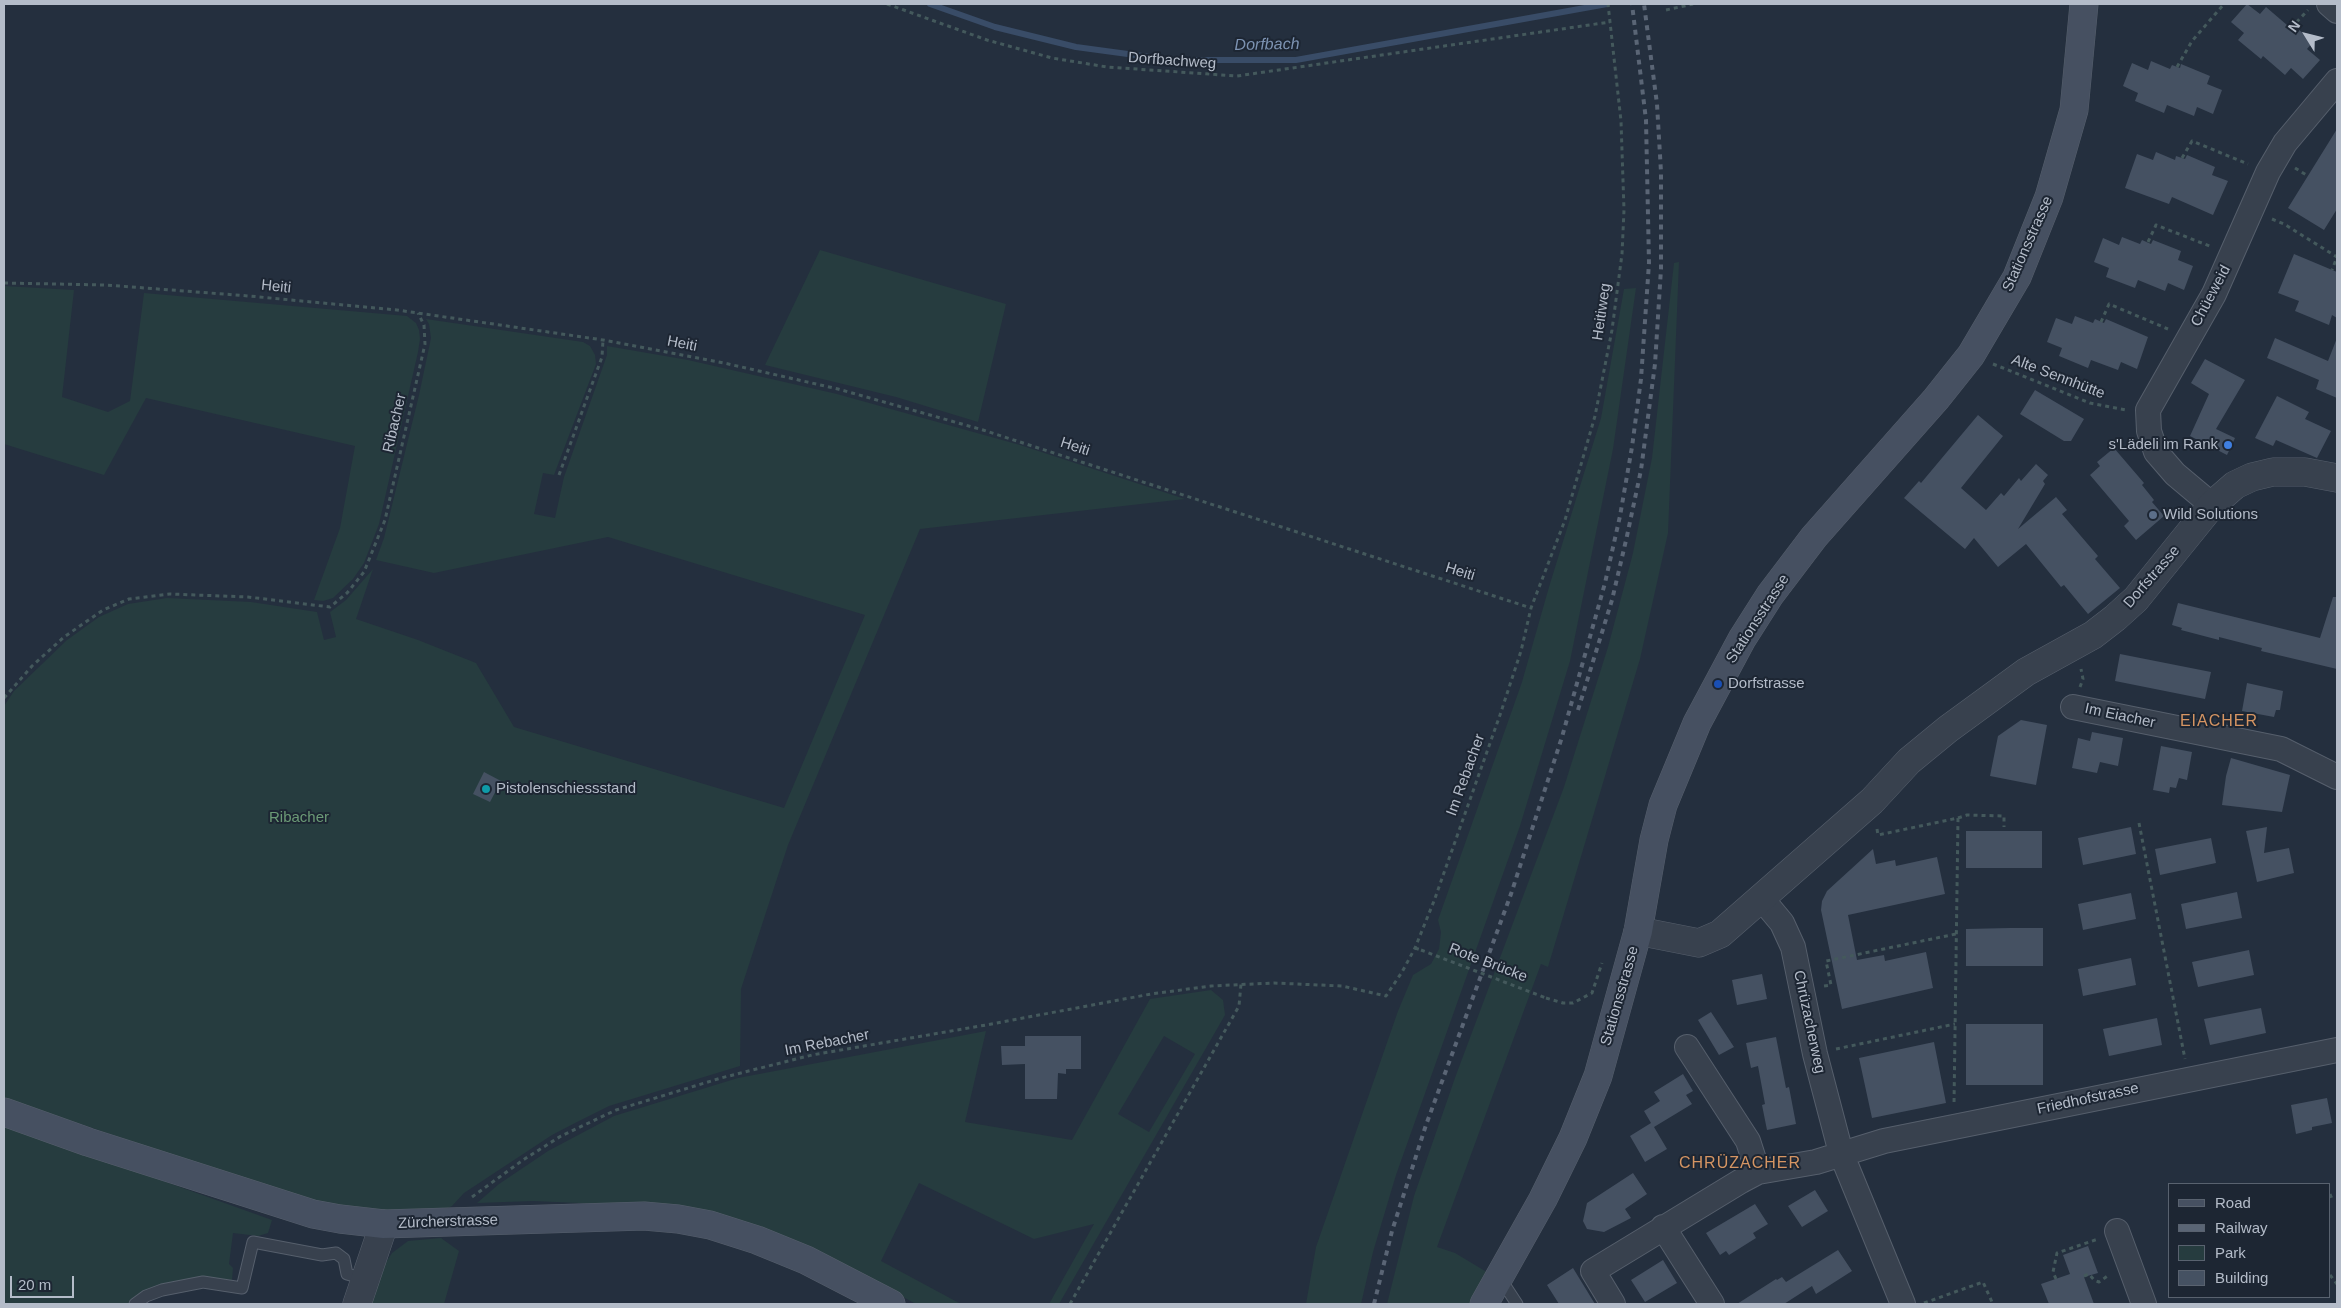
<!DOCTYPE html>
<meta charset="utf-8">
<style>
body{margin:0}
#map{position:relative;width:2341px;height:1308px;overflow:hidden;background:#242f3e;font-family:Helvetica,sans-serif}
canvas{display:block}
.frame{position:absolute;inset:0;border:5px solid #b4bcc9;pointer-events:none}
.legend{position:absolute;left:2168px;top:1183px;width:162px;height:115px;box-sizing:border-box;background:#1d2633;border:1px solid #59626f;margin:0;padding:6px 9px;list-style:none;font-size:15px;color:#b4bcc9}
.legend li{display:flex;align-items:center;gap:10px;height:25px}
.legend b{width:25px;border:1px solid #59626f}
.north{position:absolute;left:2281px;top:10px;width:50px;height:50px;-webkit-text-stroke:4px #1d2633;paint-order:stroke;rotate:306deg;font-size:14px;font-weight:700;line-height:20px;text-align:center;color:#b4bcc9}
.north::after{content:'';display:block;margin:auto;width:18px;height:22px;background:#b4bcc9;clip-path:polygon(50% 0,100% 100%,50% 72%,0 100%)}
.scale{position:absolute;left:10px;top:1276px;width:64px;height:22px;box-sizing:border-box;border:2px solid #b4bcc9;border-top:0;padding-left:6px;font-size:15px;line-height:18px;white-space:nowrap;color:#b4bcc9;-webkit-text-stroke:4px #1d2633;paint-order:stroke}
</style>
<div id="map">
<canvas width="2341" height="1308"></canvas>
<div class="frame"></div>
<ul class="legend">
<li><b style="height:6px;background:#465061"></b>Road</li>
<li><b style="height:6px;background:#5a6575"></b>Railway</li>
<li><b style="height:14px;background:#263c3f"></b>Park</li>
<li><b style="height:14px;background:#455162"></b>Building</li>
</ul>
<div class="north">N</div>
<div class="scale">20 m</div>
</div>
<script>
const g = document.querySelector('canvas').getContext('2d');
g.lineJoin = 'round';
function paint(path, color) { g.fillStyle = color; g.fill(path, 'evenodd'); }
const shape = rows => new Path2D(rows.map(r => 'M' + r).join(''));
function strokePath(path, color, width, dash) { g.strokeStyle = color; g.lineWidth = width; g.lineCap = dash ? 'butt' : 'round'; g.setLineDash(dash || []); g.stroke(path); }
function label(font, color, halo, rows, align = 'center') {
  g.font = font + ' Helvetica,sans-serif'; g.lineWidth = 4; g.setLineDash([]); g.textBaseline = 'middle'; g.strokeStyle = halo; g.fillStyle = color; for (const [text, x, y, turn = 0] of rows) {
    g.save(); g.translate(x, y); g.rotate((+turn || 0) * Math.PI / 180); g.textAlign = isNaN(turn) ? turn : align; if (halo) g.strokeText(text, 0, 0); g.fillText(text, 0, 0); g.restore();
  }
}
paint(shape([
 [820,250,1006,304,978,422,896,397,765,365],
 [1679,262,1668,533,1640,659,1548,967,1541,964,1437,1247,1455,1253,1490,1274,1473,1304,1387,1304,1414,1196,1456,1075,1564,787,1608,647,1633,553,1652,458,1674,263],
 [4,286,74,290,62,397,108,412,130,401,144,293,407,316,416,323,419,330,420,339,418,352,379,524,364,563,353,579,333,598,323,601,314,600,340,528,355,446,146,398,104,475,4,444],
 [1636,288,1613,449,1570,661,1520,826,1396,1175,1373,1252,1361,1304,1306,1304,1316,1247,1398,1011,1413,975,1431,964,1439,949,1441,932,1438,920,1522,682,1549,587,1601,418,1624,289],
 [426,319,583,342,590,346,595,355,596,364,554,475,543,473,534,514,555,518,564,477,607,355,607,346,688,360,837,394,1020,445,1185,499,920,529,788,845,741,989,740,1066,609,1106,577,1122,552,1135,464,1193,452,1206,436,1214,358,1209,313,1201,263,1186,4,1098,4,706,14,691,67,640,99,617,128,604,167,598,251,602,317,612,324,640,336,637,330,612,346,600,373,569,356,619,418,640,476,663,514,727,784,808,865,615,608,537,434,573,376,560,384,538,419,395,431,338,429,324],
 [1211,990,1223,1000,1225,1015,1059,1304,1049,1304,1094,1224,1034,1239,919,1183,881,1261,961,1304,916,1304,853,1270,602,1204,533,1201,477,1203,499,1184,548,1151,614,1116,738,1078,986,1031,965,1122,1072,1140,1150,999],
 [1164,1036,1195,1054,1149,1132,1118,1114],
 [4,1124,272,1220,268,1233,258,1236,233,1233,229,1264,233,1268,232,1280,204,1277,143,1292,127,1304,4,1304],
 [441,1238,459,1251,444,1304,367,1304,379,1273,392,1253,408,1241]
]), '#263c3f');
strokePath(shape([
 [930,4,995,27,1076,47,1172,60,1296,60,1607,4]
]), '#394c67', 6);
paint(shape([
 [2247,4,2260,14,2266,7,2294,31,2297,28,2313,42,2307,49,2320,60,2303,79,2291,68,2285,75,2263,56,2261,59,2238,40,2244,33,2231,22],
 [2151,61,2170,69,2172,65,2180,68,2181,64,2210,76,2207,84,2222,90,2213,114,2197,107,2194,116,2167,105,2164,113,2135,101,2138,93,2123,86,2132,63,2148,70],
 [2337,129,2337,209,2324,230,2288,208],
 [2156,152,2175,160,2176,156,2185,159,2187,155,2215,167,2212,175,2228,181,2213,215,2172,197,2169,204,2125,188,2137,154,2153,160],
 [2122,237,2140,244,2142,240,2151,244,2153,240,2181,251,2178,260,2193,266,2184,290,2168,283,2165,291,2138,280,2135,288,2106,277,2109,268,2094,262,2103,238,2119,245],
 [2294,254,2337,272,2337,318,2332,315,2329,325,2295,311,2299,301,2278,293],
 [2075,316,2093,323,2095,319,2104,323,2106,319,2148,337,2137,369,2121,362,2118,370,2091,360,2088,368,2059,356,2062,348,2047,342,2056,318,2072,324],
 [2275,338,2328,361,2337,338,2337,398,2316,389,2319,380,2267,358],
 [2205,359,2245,380,2216,429,2235,438,2227,455,2190,436,2209,394,2191,383],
 [2035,390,2084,419,2071,441,2064,441,2020,414],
 [2277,396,2309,412,2305,419,2331,431,2317,458,2276,440,2273,446,2255,438],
 [1978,415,2003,436,1961,488,1986,510,2001,493,2004,496,2019,478,2021,481,2036,464,2048,475,2043,481,2045,484,2018,529,2056,497,2067,510,2062,514,2098,556,2095,559,2120,588,2088,614,2064,585,2061,587,2026,544,1998,567,1974,538,1965,549,1904,498,1919,481,1921,483],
 [2114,448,2144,483,2142,485,2154,500,2152,502,2164,516,2136,540,2124,526,2129,521,2090,475,2100,466,2097,462],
 [2333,597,2337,597,2337,669,2261,651,2262,648,2219,637,2219,640,2181,630,2182,628,2172,625,2178,603,2320,638],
 [2120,654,2211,672,2205,699,2115,681],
 [2247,683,2283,691,2280,710,2276,710,2274,717,2242,711],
 [2021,720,2047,725,2036,785,1990,776,1998,736],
 [2092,732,2123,738,2118,766,2100,762,2097,773,2072,768,2078,738,2090,741],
 [2161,746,2192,752,2187,780,2179,778,2176,788,2170,787,2169,793,2153,790],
 [2231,758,2290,775,2282,812,2222,805,2226,776],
 [484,772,501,781,490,802,473,794],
 [2131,827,2136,854,2083,865,2078,838],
 [2267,827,2264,853,2289,848,2294,873,2257,882,2246,831],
 [1966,831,2042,831,2042,868,1966,868],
 [2211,838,2216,863,2160,875,2155,849],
 [1873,849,1876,864,1895,860,1896,866,1937,857,1945,894,1848,915,1857,960,1884,955,1885,961,1926,952,1933,988,1842,1009,1821,910,1822,901,1827,891],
 [2237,892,2242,918,2186,929,2181,904],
 [2131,893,2136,919,2083,930,2078,904],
 [2010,928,2043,928,2043,966,1966,966,1966,929],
 [2249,950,2254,975,2198,987,2192,962],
 [2131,958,2136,985,2083,996,2078,969],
 [1762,974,1767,999,1737,1005,1732,980],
 [2261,1008,2266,1033,2210,1045,2204,1019],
 [1711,1012,1734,1047,1719,1055,1698,1020],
 [2157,1018,2162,1045,2109,1056,2103,1029],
 [1966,1024,2043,1024,2043,1085,1966,1085],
 [1025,1036,1081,1036,1081,1069,1066,1069,1066,1074,1058,1073,1057,1099,1025,1099,1025,1064,1002,1065,1001,1046,1025,1046],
 [1776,1037,1786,1088,1789,1087,1796,1124,1767,1130,1762,1105,1765,1104,1758,1066,1751,1068,1746,1043],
 [1934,1042,1946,1103,1872,1118,1859,1058],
 [1683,1074,1693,1091,1686,1095,1692,1104,1654,1127,1667,1149,1645,1162,1630,1136,1651,1123,1644,1111,1660,1101,1654,1092],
 [2327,1098,2332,1123,2312,1127,2312,1130,2296,1134,2291,1105],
 [1633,1173,1647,1194,1625,1209,1631,1218,1604,1232,1587,1229,1583,1221,1587,1203],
 [1815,1190,1828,1211,1802,1227,1788,1206],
 [1755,1204,1768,1224,1753,1233,1756,1238,1729,1255,1726,1251,1720,1255,1706,1233],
 [2088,1246,2098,1273,2084,1277,2094,1304,2049,1304,2041,1284,2070,1274,2063,1255],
 [1838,1250,1852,1271,1816,1294,1812,1286,1784,1304,1737,1304,1776,1279,1777,1280,1782,1277,1786,1282],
 [1663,1260,1677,1283,1645,1302,1631,1280],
 [1573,1268,1595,1304,1559,1304,1547,1285]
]), '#455162');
const service = shape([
 [1500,1278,1517,1304],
 [135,1304,146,1296,162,1290,203,1282,242,1288,253,1242,322,1255,336,1253,344,1259,347,1274,365,1279]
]);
const minor = shape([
 [2329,4,2337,11],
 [2212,505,2175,474,2156,452,2149,431,2148,410,2214,294,2268,172,2285,143,2337,81],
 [2073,707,2281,749,2337,777],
 [1762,899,1782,923,1793,947,1815,1054,1841,1153,1903,1304],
 [1687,1047,1748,1141,1758,1172],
 [1663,1227,1712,1304],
 [2117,1231,2144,1304],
 [1613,1304,1593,1271,1741,1181,1758,1172,1816,1162,1884,1141,2337,1050]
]);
const tertiary = shape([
 [1638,931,1699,943,1720,934,1872,801,1909,761,1948,729,2026,672,2093,635,2115,618,2136,599,2212,505,2235,485,2252,477,2273,472,2305,472,2337,478],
 [357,1304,384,1224]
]);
const secondary = shape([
 [4,1112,88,1142,313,1214,340,1219,384,1224,644,1216,678,1219,710,1225,757,1240,806,1260,891,1304],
 [1484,1304,1543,1199,1573,1138,1598,1076,1638,931,1654,840,1663,805,1697,723,1742,639,1770,595,1814,537,1936,399,1971,355,2017,277,2049,197,2074,110,2084,4]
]);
strokePath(service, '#565f6c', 13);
strokePath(minor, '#565f6c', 26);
strokePath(tertiary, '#565f6c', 29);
strokePath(secondary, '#565f6c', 29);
strokePath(shape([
 [887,4,987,40,1052,58,1107,67,1237,76,1610,22],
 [1666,10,1693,4],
 [2291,28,2308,10],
 [2177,67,2192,41,2224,4],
 [2182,158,2192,141,2248,164],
 [2295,168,2308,176],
 [2272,219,2284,224,2337,257,2332,270],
 [2148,242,2156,225,2212,247],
 [4,283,106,285,249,296,397,310,603,340,724,363,838,389,983,430,1531,608],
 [2101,322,2109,304,2168,329],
 [1993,364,2090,403,2126,410],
 [559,475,602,357,603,340],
 [2080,687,2083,679,2081,669],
 [4,698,32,666,64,637,103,610,129,599,170,594,248,597,330,607,347,593,364,572,385,520,425,344,424,325,418,313],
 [1958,818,1967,815,2004,816,2004,827],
 [2139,823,2185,1059],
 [1877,829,1878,835,1958,818,1954,1105],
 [1415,948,1421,950],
 [1824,986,1831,985,1826,961,1956,934],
 [1546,998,1563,1003,1573,1003,1592,993,1602,963],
 [1836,1049,1955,1024],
 [2330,1194,2332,1199],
 [472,1197,523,1160,561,1136,616,1110,721,1078,812,1055,986,1025,1151,994,1211,986,1274,983,1342,986,1386,996,1402,972,1415,948,1434,901,1500,715,1521,651,1531,608,1565,520,1595,416,1612,330,1622,254,1624,210,1621,121,1608,4],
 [2330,1275,2337,1284],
 [2084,1276,2089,1274,2094,1280,2099,1282,2109,1275],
 [2056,1279,2053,1272,2057,1253,2098,1239],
 [1924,1303,1983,1282,1992,1302],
 [1070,1304,1239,1006,1241,984]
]), '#44595c', 3, [4, 4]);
strokePath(service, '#38414e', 11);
strokePath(minor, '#38414e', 24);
strokePath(tertiary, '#38414e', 28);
strokePath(secondary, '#465061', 28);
strokePath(shape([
 [1578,710,1612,600,1627,536,1641,470,1655,364,1661,269,1661,172,1657,104,1644,4],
 [1374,1304,1392,1231,1426,1125,1511,894,1562,737,1605,583,1620,516,1632,447,1641,379,1649,263,1646,120,1632,4]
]), '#5a6575', 4, [5, 5]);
strokePath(shape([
 [1421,950,1546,998]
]), '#44595c', 3, [4, 4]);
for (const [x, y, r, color] of [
 [2228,445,5,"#3f7fe0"],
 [2153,515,5,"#5c6f8a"],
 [1718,684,5,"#1a4fb4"],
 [486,789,5,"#0f9aa8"]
]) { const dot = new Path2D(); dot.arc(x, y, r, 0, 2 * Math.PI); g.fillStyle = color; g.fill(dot); strokePath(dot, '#1d2633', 2); }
label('15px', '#b4bcc9', '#1d2633', [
 ["Dorfbachweg",1172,61,4],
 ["Stationsstrasse",2028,244,-66],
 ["Heiti",276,287,6],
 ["Chüeweid",2211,296,-62],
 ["Heitiweg",1602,312,-82],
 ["Heiti",682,344,11],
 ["Alte Sennhütte",2058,377,21],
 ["Ribacher",395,423,-77],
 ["Heiti",1075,447,18],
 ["Heiti",1460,572,17],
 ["Dorfstrasse",2152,577,-49],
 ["Stationsstrasse",1758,619,-57],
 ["Im Eiacher",2120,716,12],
 ["Im Rebacher",1466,775,-70],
 ["Rote Brücke",1488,963,21],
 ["Stationsstrasse",1620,996,-74],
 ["Chrüzacherweg",1809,1022,78],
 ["Im Rebacher",827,1043,-11],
 ["Friedhofstrasse",2088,1099,-12],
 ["Zürcherstrasse",448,1222,-2]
]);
label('15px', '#b4bcc9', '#1d2633', [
 ["s'Lädeli im Rank",2218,445,"right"],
 ["Wild Solutions",2163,515],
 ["Dorfstrasse",1728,684],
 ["Pistolenschiessstand",496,789]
], 'left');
label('15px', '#6b9a76', '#1d2633', [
 ["Ribacher",299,818]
]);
label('italic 16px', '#7c92b1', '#1d2633', [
 ["Dorfbach",1267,45,-1]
]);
g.letterSpacing = '1px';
label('16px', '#d59563', '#1d2633', [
 ["EIACHER",2219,722],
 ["CHRÜZACHER",1740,1164]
]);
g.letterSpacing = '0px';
</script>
